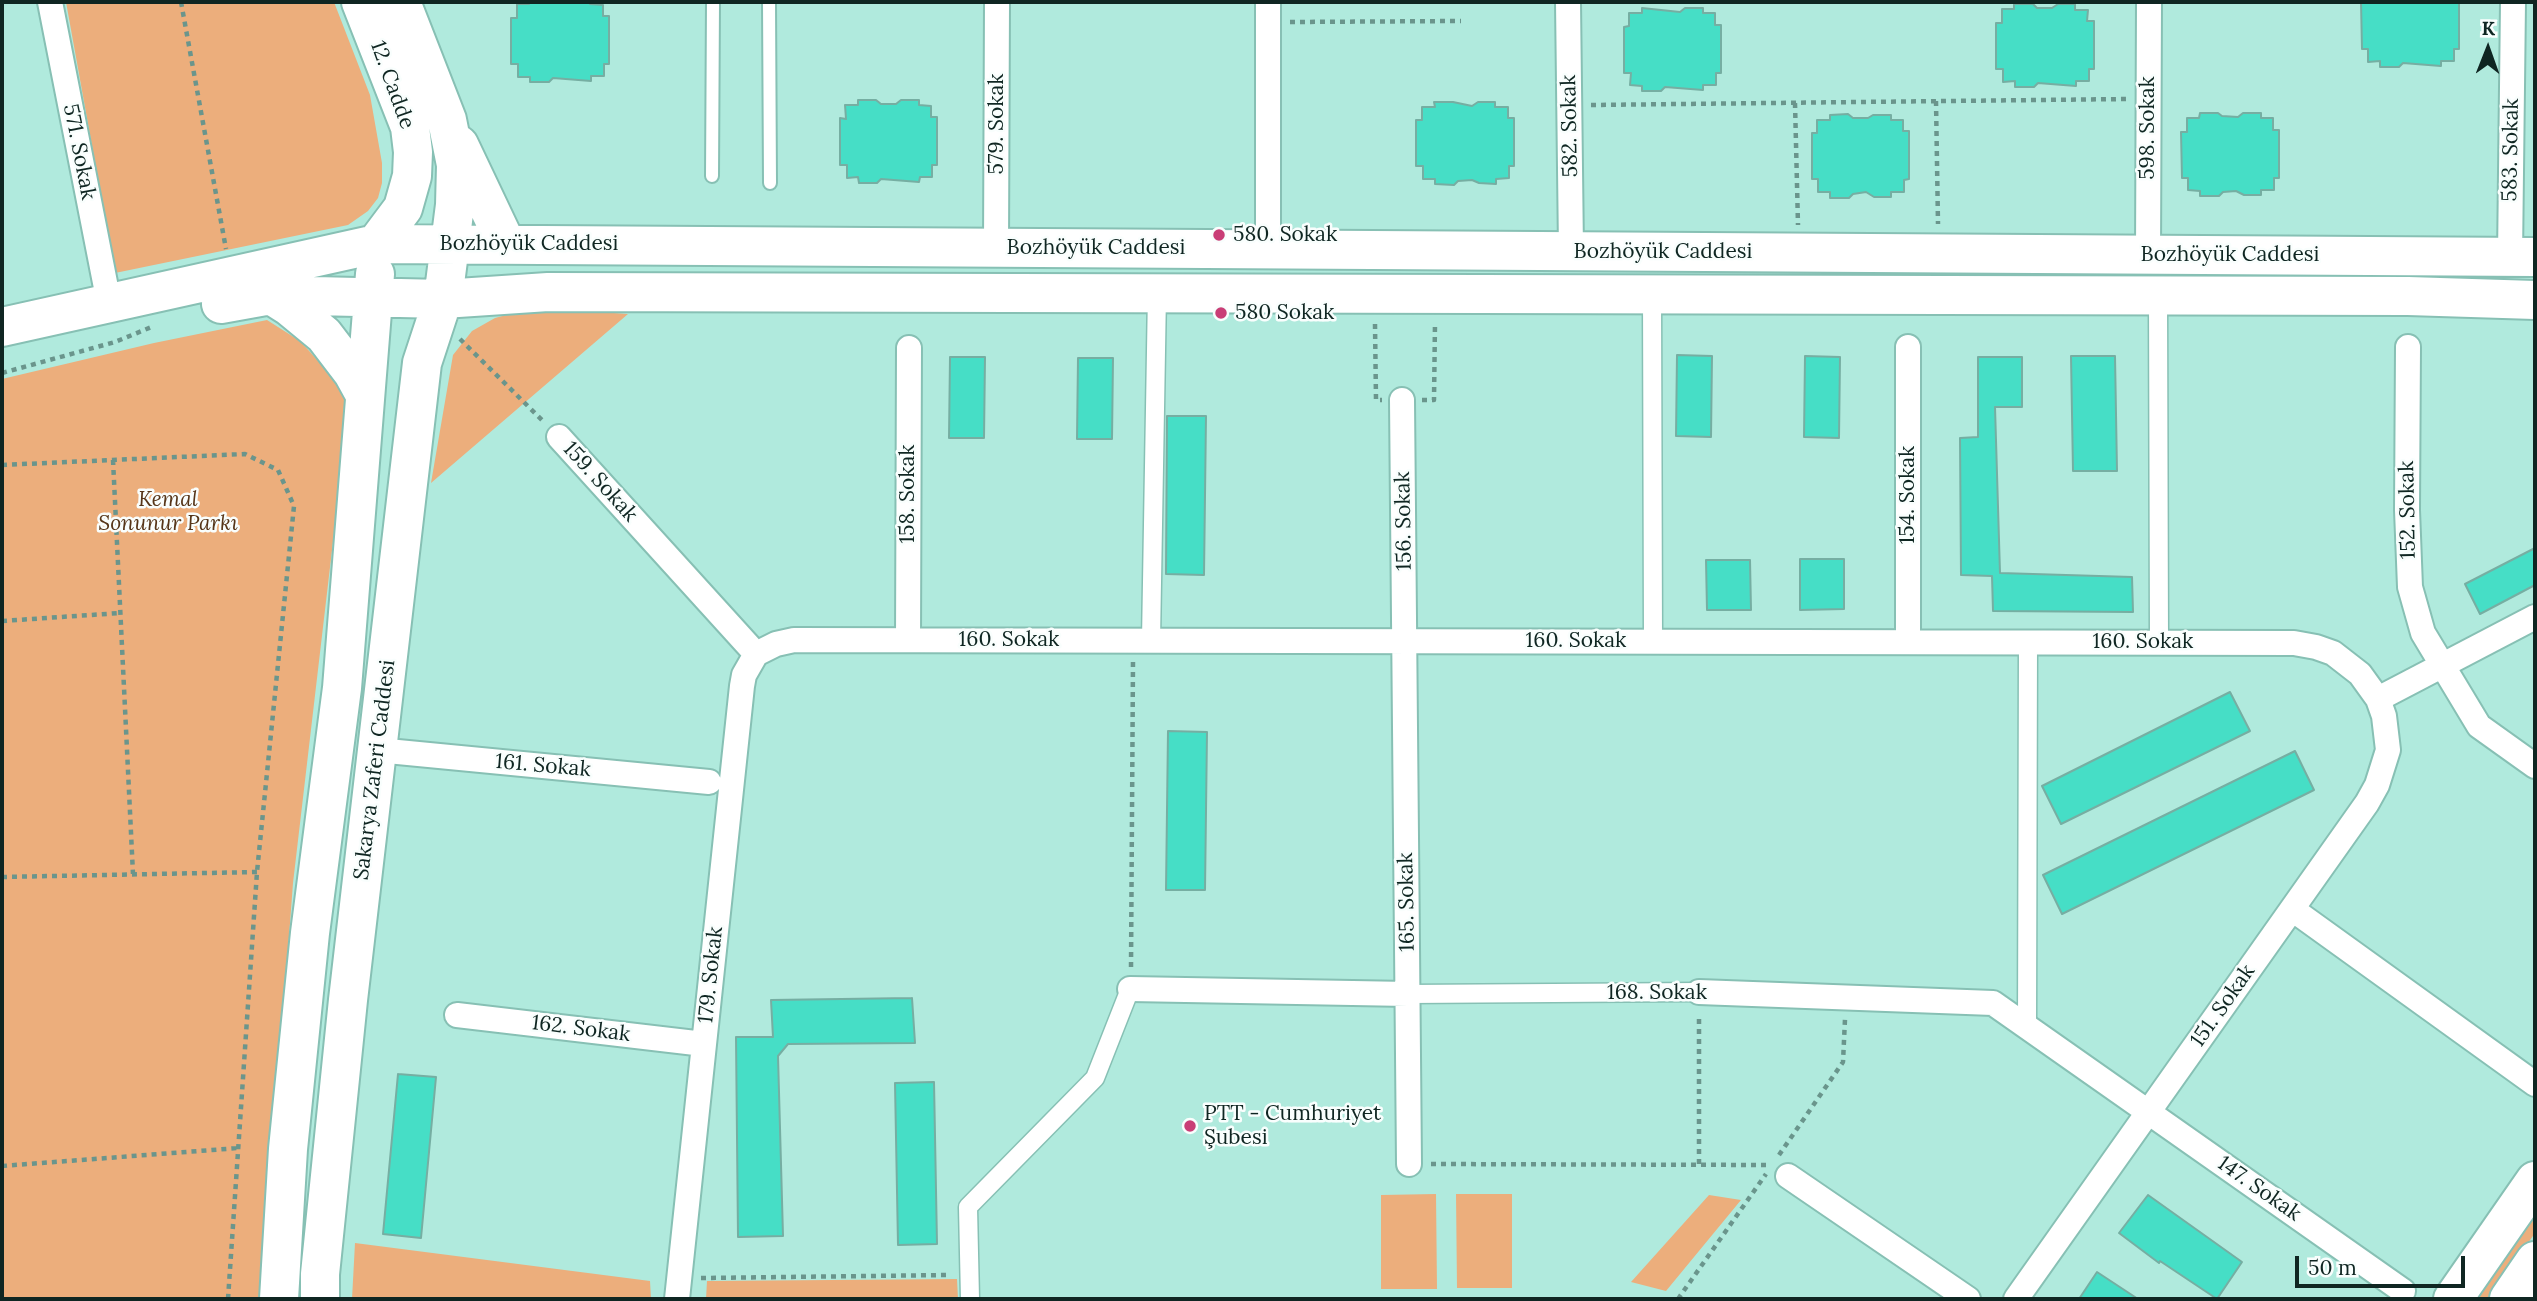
<!DOCTYPE html>
<meta charset="utf-8">
<style>
body{margin:0}
#map{position:relative;width:2537px;height:1301px;overflow:hidden;background:#b0eadd;font-family:Lora,serif}
canvas{display:block}
.frame{position:absolute;inset:0;border:4px solid #0f2622;pointer-events:none}
.north{position:absolute;left:2453px;top:14px;width:70px;height:70px;-webkit-text-stroke:5px #f9fefd;paint-order:stroke;rotate:1deg;font-size:19px;font-weight:700;line-height:28px;text-align:center;color:#0f2622}
.north::after{content:'';display:block;margin:auto;width:24px;height:32px;background:#0f2622;clip-path:polygon(50% 0,100% 100%,50% 72%,0 100%)}
.scale{position:absolute;left:2295px;top:1256px;width:170px;height:32px;box-sizing:border-box;border:4px solid #0f2622;border-top:0;padding-left:9px;font-size:21px;line-height:24px;white-space:nowrap;color:#0f2622;-webkit-text-stroke:5px #f9fefd;paint-order:stroke}
</style>
<div id="map">
<canvas width="2537" height="1301"></canvas>
<div class="frame"></div>
<div class="north">K</div>
<div class="scale">50 m</div>
</div>
<script>
const g = document.querySelector('canvas').getContext('2d');
g.lineJoin = 'round';
function paint(path, color) { g.fillStyle = color; g.fill(path, 'evenodd'); }
const shape = rows => new Path2D(rows.map(r => 'M' + r).join(''));
function strokePath(path, color, width, dash) { g.strokeStyle = color; g.lineWidth = width; g.lineCap = dash ? 'butt' : 'round'; g.setLineDash(dash || []); g.stroke(path); }
function label(font, color, halo, rows, align = 'center') {
  g.font = font + ' Lora,serif'; g.lineWidth = 5; g.setLineDash([]); g.textBaseline = 'middle'; g.strokeStyle = halo; g.fillStyle = color; for (const [text, x, y, turn = 0] of rows) {
    g.save(); g.translate(x, y); g.rotate((+turn || 0) * Math.PI / 180); g.textAlign = isNaN(turn) ? turn : align; if (halo) g.strokeText(text, 0, 0); g.fillText(text, 0, 0); g.restore();
  }
}
paint(shape([
 [66,2,334,2,370,95,382,163,382,183,378,198,368,211,348,225,115,273],
 [572,310,628,314,431,483,453,355,472,331,495,318,521,311],
 [267,320,300,341,345,390,338,499,293,883,262,1299,2,1299,2,379,154,343],
 [1436,1194,1437,1289,1381,1289,1381,1195],
 [1456,1194,1512,1194,1512,1288,1457,1288],
 [1709,1195,1741,1200,1666,1291,1631,1282],
 [2535,1211,2535,1233,2489,1299,2474,1299],
 [355,1243,650,1281,651,1299,352,1299],
 [957,1279,958,1299,706,1299,707,1281]
]), '#ecae7c');
const building = shape([
 [529,2,590,2,590,4,603,5,603,16,609,16,609,64,604,64,604,76,591,76,591,81,553,78,549,82,530,82,530,77,518,77,518,64,511,64,511,18,517,18,517,4,529,4,529,2],
 [2361,2,2459,2,2459,49,2454,49,2454,61,2441,61,2441,66,2403,63,2399,67,2380,67,2380,61,2368,62,2368,49,2362,49,2361,2],
 [2014,4,2033,4,2037,8,2052,8,2058,4,2075,4,2075,10,2088,10,2087,21,2094,21,2094,69,2089,69,2089,81,2076,81,2076,86,2038,83,2034,87,2015,87,2015,81,2003,82,2003,69,1996,69,1996,23,2002,23,2002,9,2014,9,2014,4],
 [1642,8,1680,12,1685,8,1703,8,1703,13,1715,13,1715,25,1721,25,1721,73,1716,73,1716,85,1703,85,1703,90,1665,87,1661,91,1642,91,1642,86,1630,85,1631,73,1624,73,1624,27,1629,26,1629,13,1642,13,1642,8],
 [858,100,876,100,881,104,896,104,901,100,919,100,919,105,931,106,931,117,937,117,937,165,932,165,932,177,920,177,919,182,881,179,877,183,859,183,858,177,847,178,847,165,840,165,840,118,846,119,845,105,858,105,858,100],
 [1434,102,1453,102,1472,106,1478,102,1495,102,1495,107,1508,107,1508,118,1514,118,1514,166,1509,166,1509,178,1496,179,1496,184,1479,183,1472,180,1458,181,1454,185,1435,184,1435,179,1423,179,1423,166,1416,166,1416,120,1422,120,1422,107,1435,107,1434,102],
 [2200,113,2218,113,2222,116,2238,117,2243,113,2261,113,2261,118,2273,118,2273,130,2279,130,2279,178,2274,178,2274,190,2261,190,2261,195,2244,195,2236,191,2223,192,2219,196,2200,196,2200,191,2188,190,2188,178,2182,178,2181,132,2187,132,2187,118,2199,118,2200,113],
 [1848,114,1853,118,1868,118,1873,115,1891,115,1891,120,1903,120,1903,131,1909,131,1909,179,1904,180,1904,192,1891,192,1891,197,1874,197,1866,192,1853,194,1849,198,1830,198,1830,192,1818,192,1818,179,1812,179,1812,133,1817,133,1817,120,1830,120,1830,115,1848,114],
 [1677,355,1712,356,1711,437,1676,436,1677,355],
 [1805,356,1840,357,1839,438,1804,437,1805,356],
 [2071,356,2115,356,2117,471,2073,471,2071,356],
 [950,357,985,357,984,438,949,438,950,357],
 [1978,357,2022,357,2022,407,1995,407,2000,573,2132,577,2133,612,1993,611,1992,576,1961,575,1960,438,1978,437,1978,357],
 [1078,358,1113,358,1112,439,1077,439,1078,358],
 [1167,416,1206,416,1204,575,1166,574,1167,416],
 [2535,548,2535,585,2480,614,2465,584,2535,548],
 [1800,559,1844,559,1844,609,1800,610,1800,559],
 [1706,560,1750,560,1751,610,1707,610,1706,560],
 [2230,692,2250,731,2061,824,2042,786,2230,692],
 [1168,731,1207,732,1205,890,1166,890,1168,731],
 [2295,751,2314,790,2062,914,2043,875,2295,751],
 [912,998,915,1043,788,1044,778,1056,783,1236,738,1237,736,1037,773,1037,771,1000,912,998],
 [398,1074,436,1077,421,1238,383,1234,398,1074],
 [934,1082,937,1244,898,1245,895,1083,934,1082],
 [2148,1195,2242,1262,2217,1299,2160,1261,2159,1263,2119,1233,2148,1195],
 [2097,1272,2138,1299,2079,1299,2097,1272]
]);
paint(building, '#46dec6');
strokePath(building, '#76aea2', 2);
const service = shape([
 [769,2,770,183],
 [712,176,713,2]
]);
const pedestrian = shape([
 [1652,294,1653,642],
 [2158,295,2159,642],
 [1151,640,1157,293],
 [1408,994,1699,992],
 [2027,1026,2028,642],
 [970,1299,968,1207,1095,1078,1130,989]
]);
const minor = shape([
 [50,2,109,303],
 [1268,2,1268,249],
 [1568,2,1571,251],
 [996,247,997,2],
 [2148,255,2149,2],
 [2510,257,2513,2],
 [1908,347,1908,642],
 [2408,347,2407,510,2410,587,2423,633,2479,726,2535,766],
 [1402,400,1409,1164],
 [559,437,756,654],
 [908,640,909,348],
 [2378,699,2535,617],
 [377,750,709,782],
 [2292,909,2535,1084],
 [1130,989,1408,994],
 [1699,992,1993,1003,2403,1291],
 [457,1015,704,1044],
 [1788,1176,1968,1299],
 [677,1299,742,686,744,675,756,654,776,644,794,640,2294,643,2316,647,2333,653,2360,674,2378,699,2384,716,2388,750,2377,785,2367,803,2016,1299]
]);
const primary = shape([
 [361,2,410,127,413,152,412,176,403,208,376,244],
 [459,145,506,244],
 [271,295,290,307,324,335,353,373,364,393],
 [221,304,271,295,443,299,548,292,2408,296,2535,300],
 [2,327,376,244,2535,257],
 [279,1299,288,1149,310,933,342,688,375,274],
 [320,1299,320,1274,348,1000,422,363,443,299,455,205,456,165,447,120,401,2],
 [2453,1299,2535,1181],
 [2509,1299,2535,1261]
]);
strokePath(service, '#87c0b4', 16);
strokePath(pedestrian, '#87c0b4', 21);
strokePath(minor, '#87c0b4', 28);
strokePath(primary, '#87c0b4', 42);
strokePath(shape([
 [181,2,226,249],
 [1290,22,1461,21],
 [1936,101,1938,224],
 [1795,103,1798,225],
 [1591,105,2128,99],
 [1375,324,1376,400,1382,400],
 [460,339,544,422],
 [2,373,115,342,154,326],
 [1422,400,1434,400,1435,323],
 [113,460,133,874],
 [2,465,245,454,278,470,294,506,257,872,228,1299],
 [2,621,120,613],
 [2,877,257,872],
 [1131,967,1133,661],
 [1779,1155,1843,1062,1845,1019],
 [1431,1164,1769,1165],
 [1699,1164,1699,1015],
 [2,1166,238,1148],
 [701,1278,951,1275],
 [1678,1299,1766,1174]
]), '#6a958c', 4.5, [5, 5]);
strokePath(service, '#fff', 12);
strokePath(pedestrian, '#fff', 18);
strokePath(minor, '#fff', 24);
strokePath(primary, '#fff', 38);
for (const [x, y, r, color] of [
 [1219,235,7,"#c93e76"],
 [1221,313,7,"#c93e76"],
 [1190,1126,7,"#c93e76"]
]) { const dot = new Path2D(); dot.arc(x, y, r, 0, 2 * Math.PI); g.fillStyle = color; g.fill(dot); strokePath(dot, '#f9fefd', 2.5); }
label('21px', '#0f2622', '#f9fefd', [
 ["12. Cadde",392,85,70],
 ["579. Sokak",997,124,-90],
 ["582. Sokak",1570,126,-91],
 ["598. Sokak",2148,128,-90],
 ["583. Sokak",2511,150,-89],
 ["571. Sokak",79,152,79],
 ["Bozhöyük Caddesi",529,244],
 ["Bozhöyük Caddesi",1096,248],
 ["Bozhöyük Caddesi",1663,252],
 ["Bozhöyük Caddesi",2230,255],
 ["159. Sokak",600,482,48],
 ["158. Sokak",908,494,-90],
 ["154. Sokak",1908,495,-90],
 ["152. Sokak",2408,510,-91],
 ["156. Sokak",1404,521,-91],
 ["160. Sokak",1009,640],
 ["160. Sokak",1576,641],
 ["160. Sokak",2143,642],
 ["161. Sokak",543,766,5],
 ["Sakarya Zaferi Caddesi",375,770,-83],
 ["165. Sokak",1407,902,-91],
 ["179. Sokak",711,975,-84],
 ["168. Sokak",1657,993],
 ["151. Sokak",2223,1006,-55],
 ["162. Sokak",581,1029,7],
 ["147. Sokak",2259,1189,35]
]);
label('21px', '#0f2622', '#f9fefd', [
 ["580. Sokak",1233,235],
 ["580 Sokak",1235,313],
 ["PTT - Cumhuriyet",1204,1114],
 ["Şubesi",1204,1138]
], 'left');
label('italic 21px', '#563518', '#f9fefd', [
 ["Kemal",168,500],
 ["Sonunur Parkı",168,524]
]);
</script>
